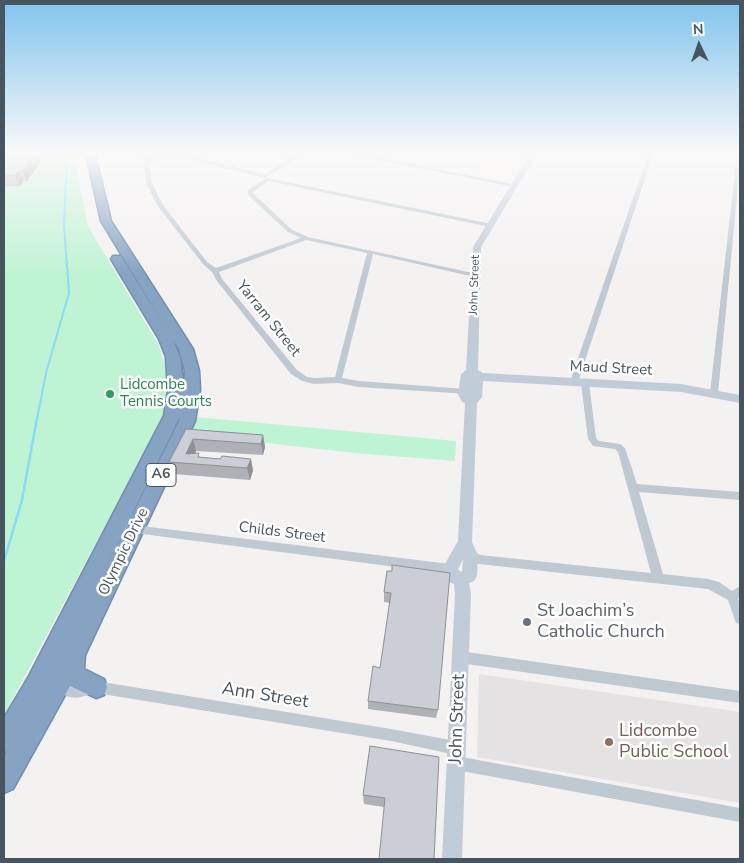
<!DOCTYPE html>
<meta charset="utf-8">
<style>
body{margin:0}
#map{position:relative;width:744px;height:863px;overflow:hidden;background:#f4f1f1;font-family:"Nunito Sans",sans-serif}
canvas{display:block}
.frame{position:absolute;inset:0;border:5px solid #475561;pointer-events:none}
.north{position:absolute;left:674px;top:20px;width:50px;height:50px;-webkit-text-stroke:4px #fff;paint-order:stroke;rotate:357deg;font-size:14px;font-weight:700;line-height:20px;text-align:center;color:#475561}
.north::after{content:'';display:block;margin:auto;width:18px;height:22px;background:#475561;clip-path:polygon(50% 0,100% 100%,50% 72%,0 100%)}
</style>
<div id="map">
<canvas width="744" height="863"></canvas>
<div class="frame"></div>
<div class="north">N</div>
</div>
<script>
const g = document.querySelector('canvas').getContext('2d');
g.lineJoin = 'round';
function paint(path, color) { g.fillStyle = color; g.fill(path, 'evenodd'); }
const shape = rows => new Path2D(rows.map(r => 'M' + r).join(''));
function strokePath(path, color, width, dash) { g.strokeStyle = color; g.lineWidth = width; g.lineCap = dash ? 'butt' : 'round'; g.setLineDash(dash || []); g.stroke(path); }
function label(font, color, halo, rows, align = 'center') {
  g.font = font + ' "Nunito Sans",sans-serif'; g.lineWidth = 5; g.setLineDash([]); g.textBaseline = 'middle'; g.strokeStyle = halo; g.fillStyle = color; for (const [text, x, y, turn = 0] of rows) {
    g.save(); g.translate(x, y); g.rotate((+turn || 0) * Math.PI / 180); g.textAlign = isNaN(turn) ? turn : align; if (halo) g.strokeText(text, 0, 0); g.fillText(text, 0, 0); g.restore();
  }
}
paint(shape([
 [488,160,519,166,509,181,477,176]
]), '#fef9ec');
paint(shape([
 [479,674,740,712,740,803,477,757]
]), '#e5e2e3');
paint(shape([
 [4,154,73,154,88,226,158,344,166,367,168,390,162,419,4,715],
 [195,417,456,441,455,461,355,453,187,434]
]), '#bef3d3');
strokePath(shape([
 [38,414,46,373,69,293,64,225,67,154]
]), '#88dcf4', 2);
strokePath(shape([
 [4,561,22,500,38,413]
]), '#88dcf4', 2.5);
const highway = shape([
 [86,154,95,154,111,221,193,349,199,371,200,390,195,421,85,655,84,669,104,679,107,687,104,695,96,698,70,686,13,789,4,793,4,756,7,751,4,752,4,718,29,676,164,416,168,391,166,357,159,339,111,259,113,256,121,256,168,331,101,221,86,154],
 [173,340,179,349,185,371,184,390,180,414,184,391,180,357,173,340],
 [180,416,179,421,97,586,180,416]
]);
strokePath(highway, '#718eaf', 3);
paint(shape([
 [143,154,148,154,148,160,158,154,165,154,149,164,152,183,163,205,207,262,216,268,301,238,288,232,248,195,248,190,267,178,492,224,492,226,490,227,268,181,253,192,254,194,292,230,308,237,477,274,478,275,475,277,373,254,342,378,359,381,465,389,469,392,468,394,359,387,338,383,314,384,302,381,291,374,217,281,212,272,203,264,157,205,146,183,143,154],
 [306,240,367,253,335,377,314,378,307,377,297,370,222,279,219,272,306,240],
 [349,154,361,154,517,185,514,187,349,154],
 [648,154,653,154,578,382,577,384,571,384,570,382,648,154],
 [737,154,740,154,740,166,718,393,714,396,710,393,737,154],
 [585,380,589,383,596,438,599,441,620,444,625,448,637,484,740,492,740,500,639,492,663,574,708,579,719,582,732,591,740,586,740,597,738,599,740,604,740,624,736,623,728,600,708,589,479,564,467,558,466,555,467,552,471,550,480,555,651,573,618,452,615,449,593,446,588,439,581,383,585,380],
 [125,524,450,564,454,566,455,569,454,572,450,574,127,532,119,538,115,539,111,538,110,535,111,532,125,524],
 [460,651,740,691,740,703,460,663,456,661,454,657,456,653,460,651],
 [96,681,391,729,456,741,461,743,463,748,461,753,456,755,391,741,96,693,77,698,69,697,65,695,63,691,65,687,69,685,77,686,96,681],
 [456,756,740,808,740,822,456,770,451,768,449,763,451,758,456,756]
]), '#bec9d2');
paint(shape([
 [167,154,181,154,265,174,295,154,304,154,265,178,167,154],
 [530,154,537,154,481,247,478,370,483,373,681,384,740,395,740,403,681,392,483,381,482,397,477,403,472,542,478,555,477,576,474,581,469,583,471,594,462,859,442,859,455,594,454,584,449,582,442,569,458,541,465,403,462,402,458,394,461,374,466,370,473,247,530,154],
 [463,559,462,571,461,572,458,569,463,559]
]), '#c1ccd9');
paint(highway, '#86a3c3');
paint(shape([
 [4,160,41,161,27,181,23,181,20,186,4,186],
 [186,429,263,435,265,447,263,455,196,451,195,453,200,457,220,459,253,470,250,480,173,474,169,462],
 [387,571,438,710,436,718,368,709,368,701,380,668,390,603,384,602,384,592],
 [370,746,434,859,384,807,364,804,363,795]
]), '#afb1b6');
paint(shape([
 [34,154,38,154,41,161,27,181,22,171],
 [19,171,23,181,20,186,15,175],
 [263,435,265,447,263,455,261,444],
 [193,439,196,451,191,464,186,454],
 [251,459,253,470,250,480,247,468]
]), '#8e9094');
const building = shape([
 [8,154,34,154,22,171,19,171,15,175,4,176,4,160,8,154],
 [186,429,263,435,261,444,193,439,186,454,199,453,198,457,220,459,222,456,251,459,247,468,169,462,186,429],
 [392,565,450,573,438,710,368,701,373,666,380,668,391,593,384,592,387,571,392,571,392,565],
 [370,746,439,757,434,859,379,859,385,798,363,795,370,746]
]);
paint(building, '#cbced4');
strokePath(building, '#8e9094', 1);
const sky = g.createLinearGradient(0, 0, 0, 275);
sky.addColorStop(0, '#81c4ed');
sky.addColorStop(0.56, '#faf9f9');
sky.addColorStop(1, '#faf9f900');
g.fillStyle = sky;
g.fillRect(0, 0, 744, 275);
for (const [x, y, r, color] of [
 [110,394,5,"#2e9e5b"],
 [527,622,5,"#6b7280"],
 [609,742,5,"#8d6e63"]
]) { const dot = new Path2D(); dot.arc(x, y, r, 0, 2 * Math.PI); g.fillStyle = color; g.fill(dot); strokePath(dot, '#fff', 2); }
label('12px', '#475561', '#fff', [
 ["John Street",475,285,-88]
]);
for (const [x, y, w] of [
 [161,475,30]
]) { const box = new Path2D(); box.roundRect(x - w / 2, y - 11.5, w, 23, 4); g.fillStyle = '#fff'; g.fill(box); strokePath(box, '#475561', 1); }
label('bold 14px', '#475561', null, [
 ["A6",161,475]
]);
label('15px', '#475561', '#fff', [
 ["Yarram Street",268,319,51],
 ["Maud Street",611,369,3],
 ["Childs Street",282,533,7],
 ["Olympic Drive",124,552,-64]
]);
label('15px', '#27864d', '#fff', [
 ["Lidcombe",120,385],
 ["Tennis Courts",120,402]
], 'left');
label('18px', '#5b616d', '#fff', [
 ["St Joachim’s",537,612],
 ["Catholic Church",537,633]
], 'left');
label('18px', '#475561', '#fff', [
 ["Ann Street",265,696,9],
 ["John Street",458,719,-88]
]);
label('18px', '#785e54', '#fff', [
 ["Lidcombe",619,732],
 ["Public School",619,753]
], 'left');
</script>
